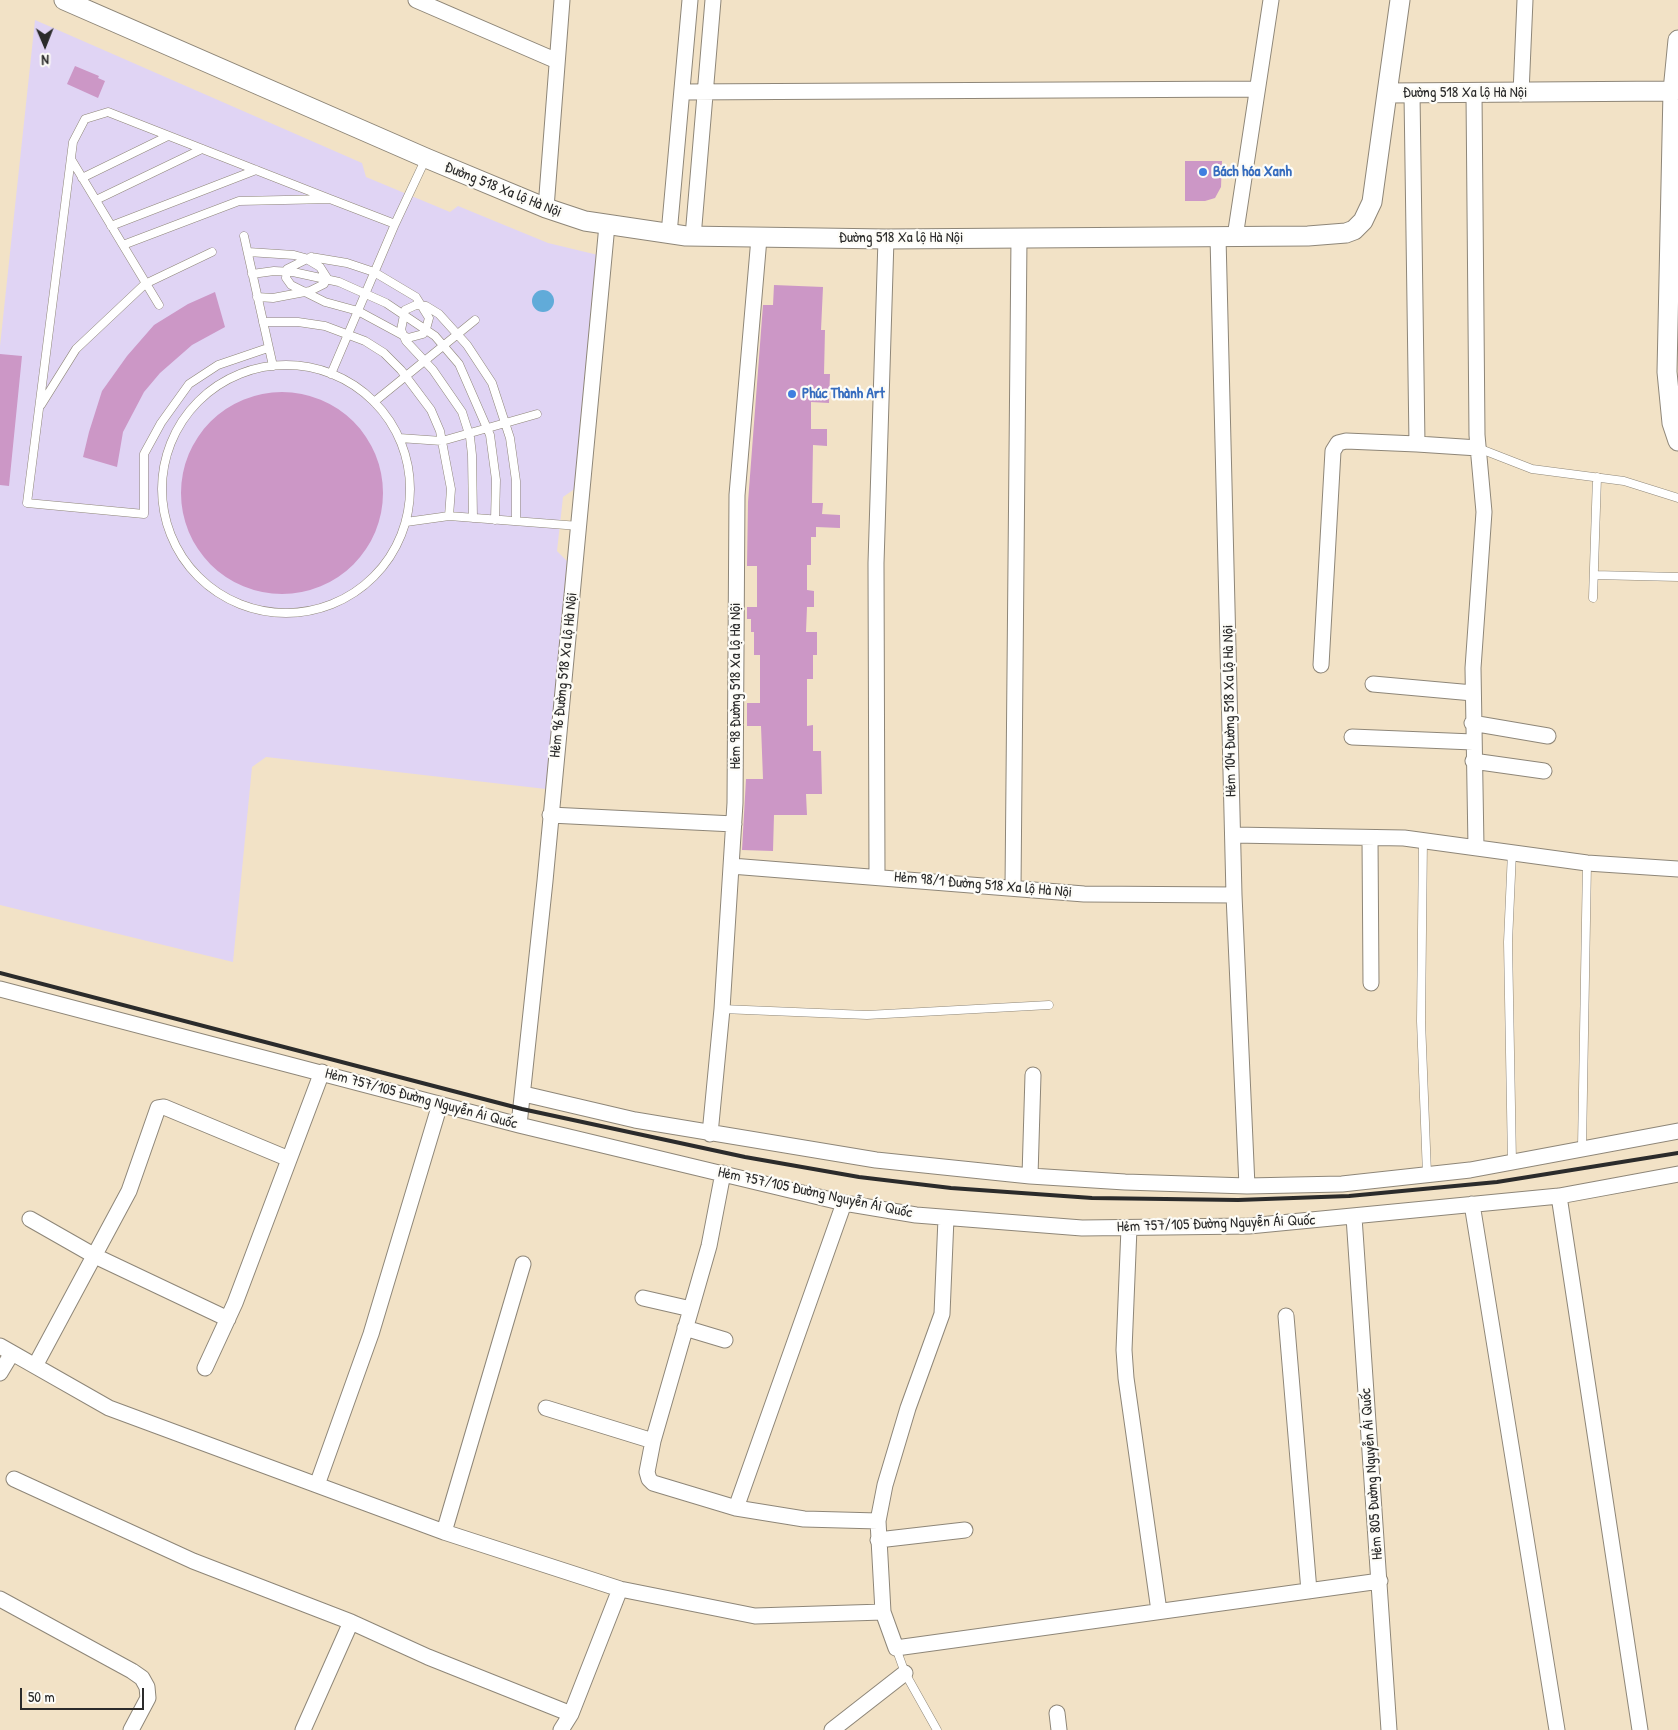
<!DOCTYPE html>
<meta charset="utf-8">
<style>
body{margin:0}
#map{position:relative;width:1678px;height:1730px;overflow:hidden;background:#f2e2c6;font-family:"Patrick Hand",sans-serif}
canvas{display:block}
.north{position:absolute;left:20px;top:20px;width:50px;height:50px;-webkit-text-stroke:4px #fdfcf7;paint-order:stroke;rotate:179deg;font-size:14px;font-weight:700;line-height:20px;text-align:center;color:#2b2b2b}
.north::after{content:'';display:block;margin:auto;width:18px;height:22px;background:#2b2b2b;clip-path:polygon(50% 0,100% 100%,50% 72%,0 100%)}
.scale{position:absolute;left:20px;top:1688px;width:124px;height:22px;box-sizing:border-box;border:2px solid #2b2b2b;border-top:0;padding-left:6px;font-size:15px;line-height:18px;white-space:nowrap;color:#2b2b2b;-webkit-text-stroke:4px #fdfcf7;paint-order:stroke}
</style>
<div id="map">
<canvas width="1678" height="1730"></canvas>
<div class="north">N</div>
<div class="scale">50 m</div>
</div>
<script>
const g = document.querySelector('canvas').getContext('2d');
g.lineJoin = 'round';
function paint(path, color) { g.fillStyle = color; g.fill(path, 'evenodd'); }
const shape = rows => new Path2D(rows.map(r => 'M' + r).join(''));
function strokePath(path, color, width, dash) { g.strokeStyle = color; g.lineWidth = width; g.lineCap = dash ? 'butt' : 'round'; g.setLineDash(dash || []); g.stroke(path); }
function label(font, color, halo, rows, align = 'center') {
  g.font = font + ' "Patrick Hand",sans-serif'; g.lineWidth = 4.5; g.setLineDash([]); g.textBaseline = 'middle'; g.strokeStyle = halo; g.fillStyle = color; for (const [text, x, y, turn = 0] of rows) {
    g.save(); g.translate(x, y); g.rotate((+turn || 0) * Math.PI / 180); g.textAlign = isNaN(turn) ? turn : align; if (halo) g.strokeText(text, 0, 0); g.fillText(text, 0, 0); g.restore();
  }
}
paint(shape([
 [35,20,362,163,366,177,450,212,458,206,548,243,598,255,576,488,563,497,557,551,567,561,546,789,266,757,252,767,233,962,0,905,0,346]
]), '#e0d4f4');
paint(shape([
 '532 301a11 11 0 1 1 22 0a11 11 0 1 1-22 0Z'
]), '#61abd9');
paint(shape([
 [75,66,99,76,98,78,105,81,98,98,67,84],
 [1185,161,1222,161,1221,187,1215,198,1205,201,1185,201],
 [774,285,823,287,821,330,825,330,824,374,830,374,829,403,811,402,811,429,827,429,827,446,813,445,812,503,823,503,822,514,840,515,840,528,816,527,816,537,811,537,811,565,807,565,807,590,814,591,814,607,807,607,806,632,817,632,817,655,813,655,813,679,807,679,807,726,813,725,813,751,821,751,822,794,806,794,807,815,774,815,773,851,742,850,746,779,763,779,761,726,747,726,747,703,760,703,760,655,754,655,754,632,751,632,751,619,747,619,747,607,757,607,757,566,747,566,748,502,763,305,773,305],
 [215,292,225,327,192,345,160,373,144,392,123,432,117,467,83,457,89,432,102,391,127,356,154,325,188,304],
 [0,354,22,356,9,486,0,485],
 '181 493a101 101 0 1 1 202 0a101 101 0 1 1-202 0Z'
]), '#cc97c6');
const service = shape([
 [71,159,159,305],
 [82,178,168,136],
 [96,200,202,149],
 [111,226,256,170],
 [244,236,273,366],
 [123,245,239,201,330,199,395,224,426,158],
 [248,252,294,255,305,258,320,267,327,278,324,284,310,291,273,298,257,297],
 [311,257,347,263,374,272,416,297,429,318,426,329,423,334,408,338,358,311,325,302,291,285,286,278,287,269,311,257],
 [252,274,274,271,293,272,339,282,386,303,435,336,459,364,490,435,496,480,495,520],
 [263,322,298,322,325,326,365,341,384,353,401,370,431,410,440,431,451,489,449,516],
 [268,348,218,365,189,384,161,423,144,454,144,514,27,503,73,142,85,119,108,112,330,199],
 '162 489a124 124 0 1 1 248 0a124 124 0 1 1-248 0Z',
 [331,374,395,224],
 [374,402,475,320],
 [41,405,76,349,145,284,212,252],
 [399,438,442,441,537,414],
 [1478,448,1532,469,1624,481,1678,498],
 [473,518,472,455,470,437,462,412,433,370,406,341,401,330,405,310,416,305,426,306,439,314,467,345,492,383,510,438,516,481,516,521],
 [406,522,449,516,579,526],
 [1594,575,1678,577],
 [1593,598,1597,477],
 [1423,839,1421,1021,1427,1174],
 [722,1009,867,1015,1049,1005],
 [1582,1147,1587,863],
 [1512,1162,1508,942,1512,852],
 [896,1648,905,1673,937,1730]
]);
const minor = shape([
 [416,0,557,61],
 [682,92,1257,89],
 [1521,93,1525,0],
 [1474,94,1477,435,1484,512,1473,668,1476,847],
 [546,208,562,0],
 [669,234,690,0],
 [693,237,713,0],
 [1218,237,1234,895,1247,1186],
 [1235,237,1271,0],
 [1417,444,1478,448],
 [1321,665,1333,451,1338,443,1346,441,1417,444,1412,94],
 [1373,684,1473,693],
 [1472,723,1548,736],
 [1352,737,1473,742],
 [1473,761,1544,771],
 [550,815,734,824],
 [1233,835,1404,838,1587,863,1678,869],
 [1370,838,1371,983],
 [731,866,1084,894,1234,895],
 [877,876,876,563,886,239],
 [1013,887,1019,238],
 [0,989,519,1125,844,1203,916,1215,1082,1228,1249,1226,1559,1196,1678,1174],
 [524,1094,635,1120,876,1160,1030,1176,1125,1182,1247,1186,1342,1184,1470,1170,1678,1131],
 [519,1125,545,881,607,225],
 [710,1134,722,1009,735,803,737,495,759,238],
 [1030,1176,1033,1075],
 [1559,1196,1640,1730],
 [1472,1204,1557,1730],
 [1354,1217,1389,1730],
 [946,1218,942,1314,908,1408,885,1485,878,1521,883,1612,896,1648,1380,1581],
 [30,1219,95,1256,228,1319],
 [1129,1228,1124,1350,1126,1378,1159,1611],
 [643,1298,691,1309,653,1441],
 [691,1309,709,1246,723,1173],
 [1286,1316,1309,1591],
 [685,1328,725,1340],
 [0,1346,109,1408,444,1532,620,1589,755,1616,883,1612],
 [35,1366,129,1191,158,1108,164,1107,289,1159],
 [205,1368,235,1303,322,1072],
 [0,1373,12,1353],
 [546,1408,653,1441,647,1472,649,1479,653,1483,736,1508,804,1519,878,1521],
 [14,1479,193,1561,351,1622,428,1657,571,1714],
 [317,1485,371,1334,440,1104],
 [736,1508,844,1203],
 [444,1532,523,1264],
 [878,1540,965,1530],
 [0,1599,132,1671,142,1678,147,1687,148,1698,131,1730],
 [1057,1713,1059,1730],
 [303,1730,351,1622],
 [561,1730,571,1714,620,1589],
 [832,1730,905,1673]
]);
const tertiary = shape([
 [64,0,426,158,546,208,585,221,686,236,886,239,1308,236,1346,233,1354,230,1363,221,1372,202,1387,93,1673,91],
 [1678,40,1673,91,1667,372,1672,423,1678,441],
 [1387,93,1400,0]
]);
strokePath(service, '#8e8678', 9);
strokePath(minor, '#8e8678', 17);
strokePath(tertiary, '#8e8678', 21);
strokePath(service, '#fff', 8);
strokePath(minor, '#fff', 15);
strokePath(tertiary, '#fff', 19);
strokePath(shape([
 [0,973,522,1109,745,1157,859,1177,951,1188,1092,1198,1238,1200,1349,1196,1497,1182,1678,1153]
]), '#2b2b2b', 4);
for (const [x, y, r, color] of [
 [1203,172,5,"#3f7fe0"],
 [792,394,5,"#3f7fe0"]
]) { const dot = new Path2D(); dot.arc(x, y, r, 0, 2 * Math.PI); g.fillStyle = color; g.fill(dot); strokePath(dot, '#fdfcf7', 2); }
label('15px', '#2b2b2b', '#fdfcf7', [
 ["Đường 518 Xa lộ Hà Nội",1465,93],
 ["Đường 518 Xa lộ Hà Nội",503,190,22],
 ["Đường 518 Xa lộ Hà Nội",901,238],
 ["Hẻm 96 Đường 518 Xa lộ Hà Nội",564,675,-84],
 ["Hẻm 98 Đường 518 Xa lộ Hà Nội",736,686,-90],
 ["Hẻm 104 Đường 518 Xa lộ Hà Nội",1230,711,-91],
 ["Hẻm 98/1 Đường 518 Xa lộ Hà Nội",983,885,5],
 ["Hẻm 757/105 Đường Nguyễn Ái Quốc",421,1099,15],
 ["Hẻm 757/105 Đường Nguyễn Ái Quốc",815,1193,12],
 ["Hẻm 757/105 Đường Nguyễn Ái Quốc",1216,1224,-2],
 ["Hẻm 805 Đường Nguyễn Ái Quốc",1372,1474,-94]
]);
label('bold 15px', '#366cbe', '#fdfcf7', [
 ["Bách hóa Xanh",1213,172],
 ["Phúc Thành Art",802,394]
], 'left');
</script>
